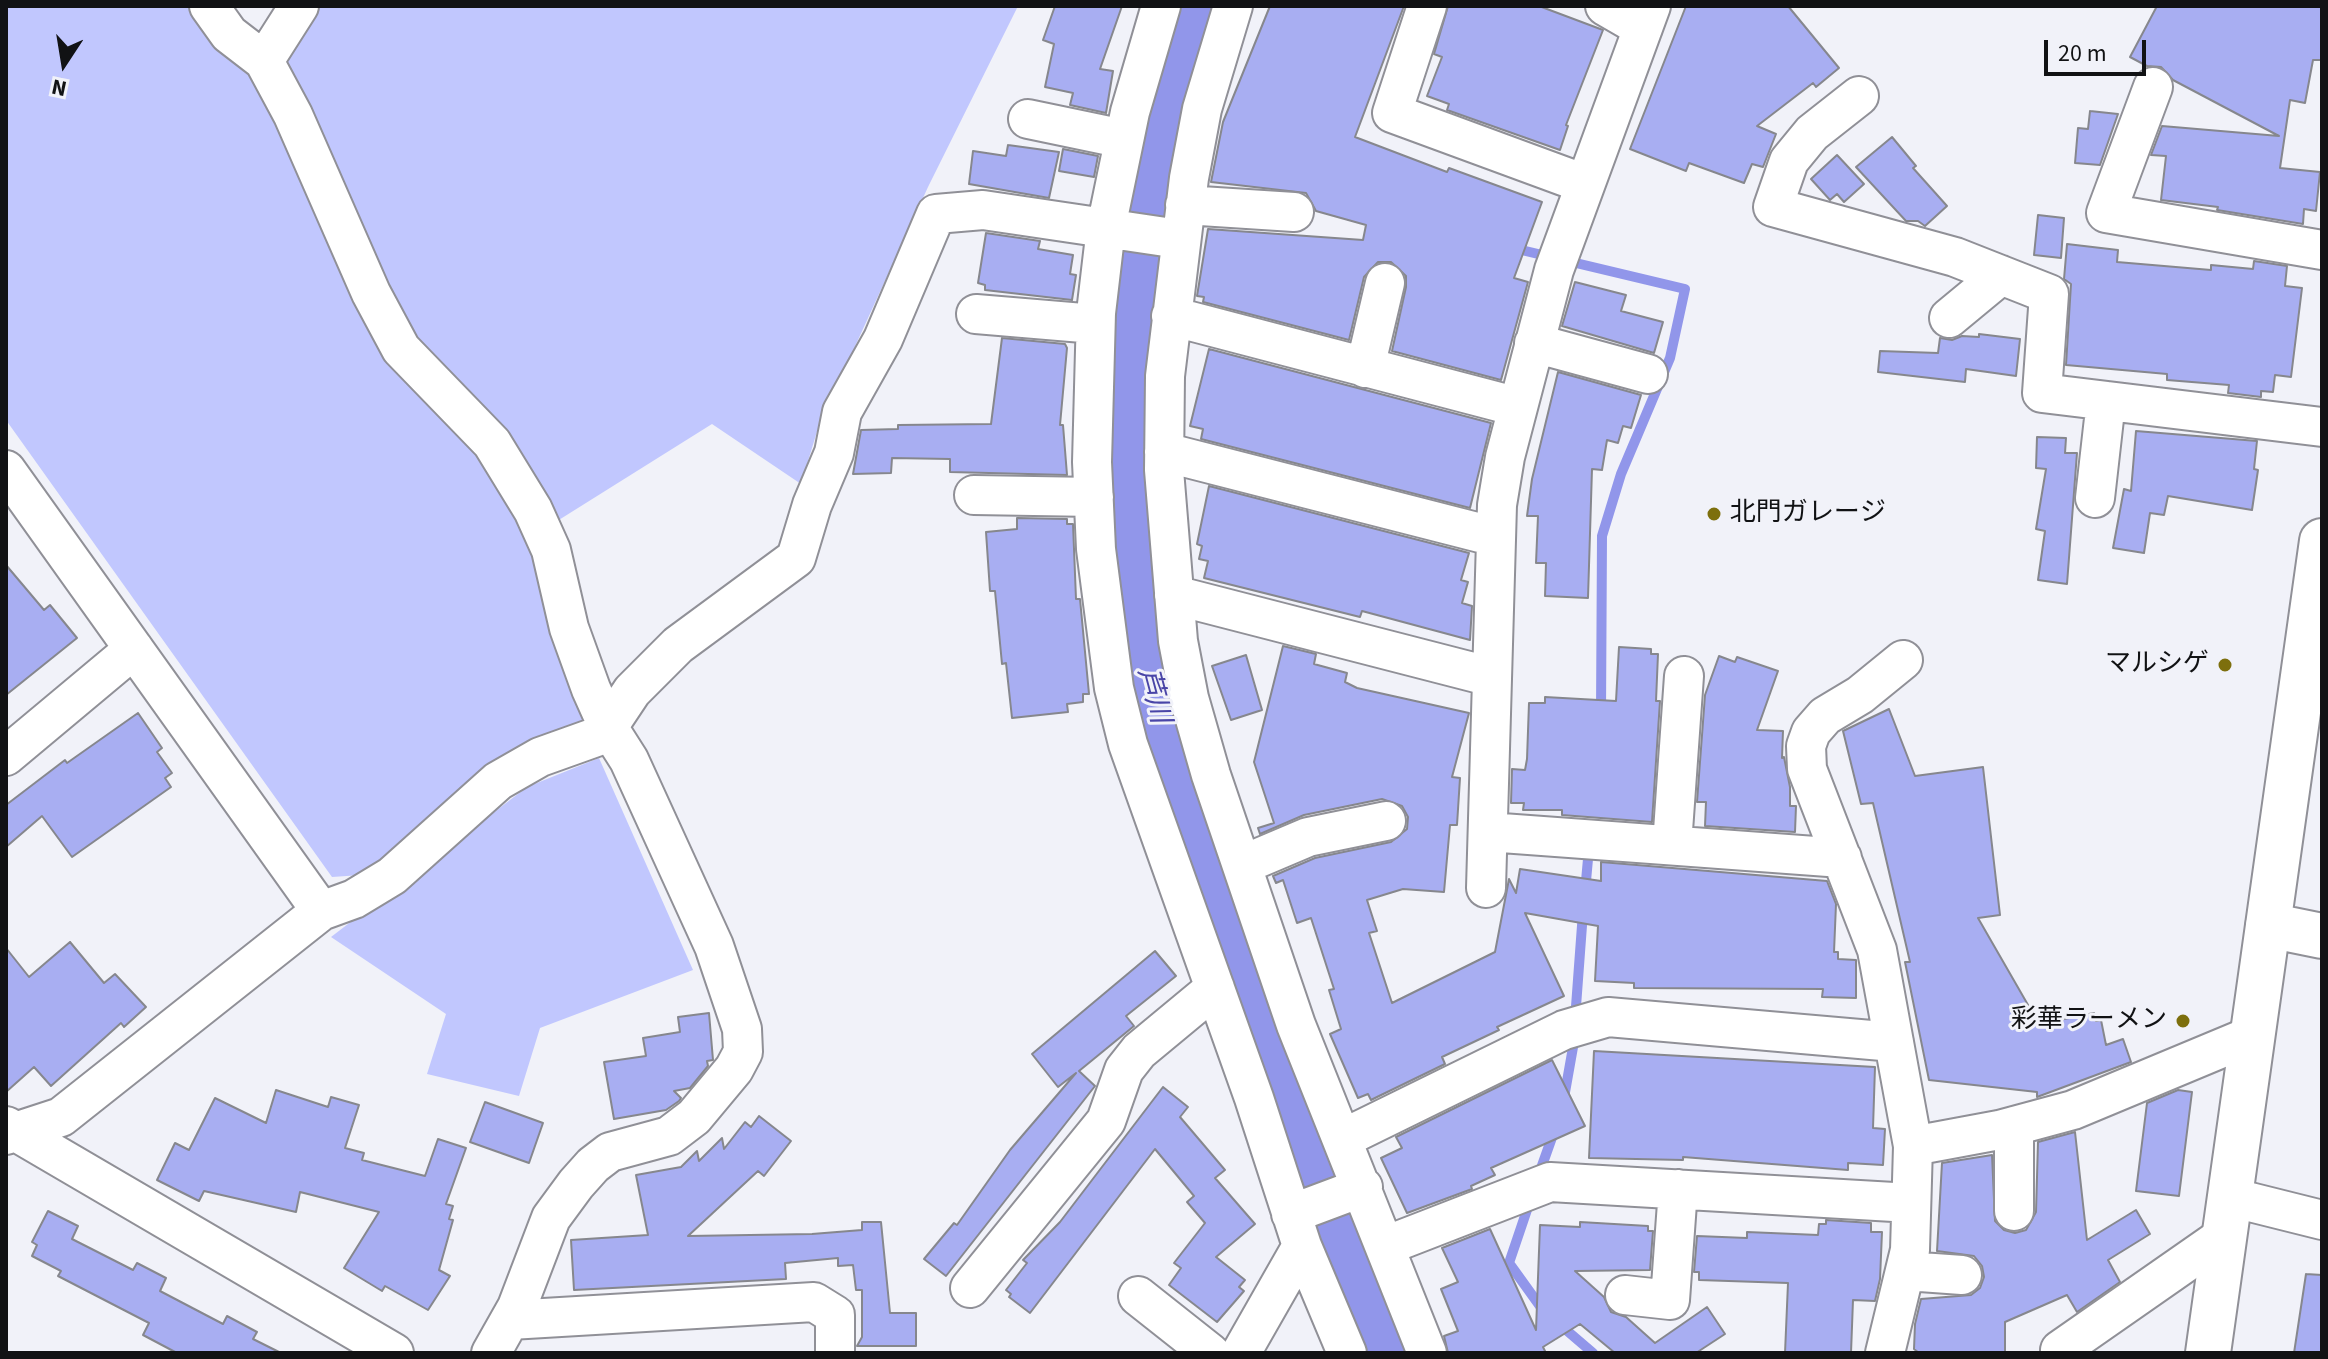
<!DOCTYPE html>
<meta charset="utf-8">
<style>
body{margin:0}
#map{position:relative;width:2328px;height:1359px;overflow:hidden;background:#f1f2f9;font-family:"Source Sans 3",sans-serif}
canvas{display:block}
.frame{position:absolute;inset:0;border:8px solid #111214;pointer-events:none}
.north{position:absolute;left:24px;top:24px;width:80px;height:80px;-webkit-text-stroke:6px #f1f2f9;paint-order:stroke;rotate:192deg;font-size:22px;font-weight:700;line-height:32px;text-align:center;color:#111214}
.north::after{content:'';display:block;margin:auto;width:28px;height:36px;background:#111214;clip-path:polygon(50% 0,100% 100%,50% 72%,0 100%)}
.scale{position:absolute;left:2044px;top:40px;width:102px;height:36px;box-sizing:border-box;border:4px solid #111214;border-top:0;padding-left:10px;font-size:24px;line-height:28px;white-space:nowrap;color:#111214;-webkit-text-stroke:6px #f1f2f9;paint-order:stroke}
</style>
<div id="map">
<canvas width="2328" height="1359"></canvas>
<div class="frame"></div>
<div class="north">N</div>
<div class="scale">20 m</div>
</div>
<script>
const g = document.querySelector('canvas').getContext('2d');
g.lineJoin = 'round';
function paint(path, color) { g.fillStyle = color; g.fill(path, 'evenodd'); }
const shape = rows => new Path2D(rows.map(r => 'M' + r).join(''));
function strokePath(path, color, width, dash) { g.strokeStyle = color; g.lineWidth = width; g.lineCap = dash ? 'butt' : 'round'; g.setLineDash(dash || []); g.stroke(path); }
function label(font, color, halo, rows, align = 'center') {
  g.font = font + ' "Source Sans 3","Noto Sans JP",sans-serif'; g.lineWidth = 6; g.setLineDash([]); g.textBaseline = 'middle'; g.strokeStyle = halo; g.fillStyle = color; for (const [text, x, y, turn = 0] of rows) {
    g.save(); g.translate(x, y); g.rotate((+turn || 0) * Math.PI / 180); g.textAlign = isNaN(turn) ? turn : align; if (halo) g.strokeText(text, 0, 0); g.fillText(text, 0, 0); g.restore();
  }
}
paint(shape([
 [6,6,192,6,251,73,469,435,513,499,549,589,592,731,523,751,361,875,332,877,6,420],
 [316,6,1018,6,928,187,819,425,801,484,712,424,554,523,418,349,279,66],
 [599,758,693,970,540,1028,519,1096,427,1074,446,1014,331,937,527,787]
]), '#c1c7fe');
strokePath(shape([
 [1513,248,1685,289,1670,358,1621,474,1602,536,1601,713],
 [1585,892,1589,848],
 [1575,1020,1583,912],
 [1564,1098,1575,1036],
 [1539,1174,1555,1129],
 [1530,1201,1509,1263,1545,1313],
 [1558,1323,1593,1353]
]), '#9196ea', 10);
strokePath(shape([
 [1196,6,1161,121,1130,291,1125,401,1127,532,1144,687,1260,1005,1396,1353]
]), '#9196ea', 62);
const building = shape([
 [1055,6,1122,6,1100,69,1113,71,1106,113,1070,105,1073,93,1045,87,1054,44,1043,40,1055,6],
 [1270,6,1404,6,1355,137,1447,172,1449,168,1542,202,1514,278,1528,282,1501,380,1392,351,1406,287,1406,276,1391,262,1378,262,1364,277,1349,340,1203,302,1204,297,1197,296,1208,229,1363,240,1366,225,1316,211,1306,193,1211,182,1223,122,1270,6],
 [1448,6,1539,6,1603,30,1566,125,1568,126,1560,150,1447,110,1449,104,1427,96,1442,57,1434,54,1448,6],
 [1686,6,1788,6,1839,68,1816,87,1813,83,1757,126,1776,134,1763,167,1752,164,1744,183,1689,163,1686,171,1630,149,1686,6],
 [2157,6,2322,6,2322,60,2313,60,2305,103,2290,100,2280,168,2320,172,2316,211,2304,209,2303,224,2217,210,2218,207,2161,200,2166,156,2151,155,2162,126,2279,136,2173,80,2161,67,2147,66,2130,57,2157,6],
 [2090,111,2118,114,2100,165,2075,163,2078,128,2088,129,2090,111],
 [1892,137,1916,166,1913,168,1947,206,1925,226,1918,221,1906,221,1856,167,1892,137],
 [1008,145,1059,152,1049,198,969,184,973,151,1006,156,1008,145],
 [1063,149,1098,156,1094,177,1059,171,1063,149],
 [1837,155,1864,184,1844,202,1837,194,1830,200,1811,179,1837,155],
 [2038,215,2064,218,2061,258,2034,255,2038,215],
 [986,233,1040,241,1038,249,1073,255,1070,274,1076,275,1072,300,985,290,985,285,978,283,986,233],
 [2067,244,2118,250,2117,262,2211,270,2211,265,2253,269,2254,261,2287,266,2285,286,2302,288,2291,377,2275,375,2273,392,2261,391,2261,397,2228,393,2229,385,2167,380,2167,374,2066,365,2071,284,2064,279,2067,244],
 [1575,282,1626,295,1621,311,1663,322,1654,353,1562,326,1575,282],
 [1979,334,2020,339,2016,376,1966,369,1965,382,1878,372,1880,351,1938,353,1940,338,1952,340,1962,336,1979,337,1979,334],
 [1002,338,1065,344,1067,348,1060,425,1063,425,1067,475,950,472,950,459,892,458,891,473,853,474,861,430,898,429,898,425,991,424,1002,338],
 [1209,349,1491,423,1470,508,1201,439,1203,429,1190,426,1209,349],
 [1558,372,1641,395,1631,428,1623,426,1618,443,1607,440,1602,470,1592,469,1588,598,1545,596,1546,563,1536,563,1538,516,1527,516,1532,479,1558,372],
 [2136,431,2257,441,2254,469,2258,470,2252,510,2168,496,2164,515,2150,513,2144,553,2113,548,2124,489,2131,491,2136,431],
 [2037,437,2066,438,2065,453,2077,453,2067,584,2038,580,2045,531,2036,529,2046,469,2036,468,2037,437],
 [1209,486,1469,553,1461,580,1468,582,1462,603,1472,606,1470,640,1362,611,1360,617,1204,578,1208,561,1199,559,1202,546,1197,544,1209,486],
 [1017,518,1067,519,1067,524,1073,524,1076,599,1080,599,1089,694,1083,694,1083,702,1067,704,1068,712,1012,718,1006,663,1002,664,995,591,990,591,986,532,1017,529,1017,518],
 [6,565,44,610,50,605,77,638,6,695,6,565],
 [1283,646,1316,654,1314,664,1347,673,1345,682,1357,688,1469,713,1452,777,1460,778,1457,825,1450,825,1444,892,1403,889,1367,900,1377,931,1369,933,1392,1003,1495,952,1509,879,1516,893,1520,869,1601,881,1601,862,1827,881,1836,904,1834,952,1838,952,1838,959,1856,960,1856,998,1822,997,1823,989,1634,988,1634,983,1595,981,1598,926,1525,913,1564,996,1497,1027,1499,1030,1442,1057,1445,1064,1377,1097,1371,1100,1368,1094,1358,1098,1330,1034,1341,1029,1329,990,1334,989,1311,918,1297,923,1283,880,1276,883,1273,876,1315,858,1391,842,1407,829,1408,817,1402,806,1382,799,1304,815,1260,834,1258,828,1274,823,1254,762,1283,646],
 [1619,647,1651,649,1651,654,1658,654,1656,701,1660,701,1652,822,1562,815,1562,810,1523,810,1524,803,1511,803,1512,769,1525,770,1527,759,1529,703,1545,703,1545,697,1616,701,1619,647],
 [1246,655,1262,710,1231,720,1212,666,1246,655],
 [1719,656,1735,662,1737,657,1778,671,1757,730,1783,731,1782,758,1784,757,1790,787,1790,806,1796,806,1795,832,1705,826,1706,802,1697,802,1705,695,1719,656],
 [1889,709,1915,776,1983,767,2000,915,1978,918,2039,1024,2094,1013,2096,1021,2101,1020,2106,1045,2123,1039,2131,1062,2037,1097,2037,1092,1929,1080,1905,962,1910,962,1873,803,1861,804,1843,731,1889,709],
 [138,713,162,748,157,752,172,773,165,778,171,787,72,857,42,816,6,847,6,805,65,760,67,763,138,713],
 [70,942,104,983,115,974,146,1007,124,1027,121,1023,51,1086,34,1067,6,1092,6,948,29,977,70,942],
 [1155,951,1176,976,1126,1016,1134,1026,1079,1071,1095,1086,946,1276,924,1259,954,1223,957,1225,1010,1150,1076,1073,1058,1087,1032,1054,1155,951],
 [709,1013,713,1060,707,1061,708,1066,690,1088,674,1091,681,1098,679,1101,666,1110,614,1119,604,1062,646,1056,643,1038,680,1032,678,1017,709,1013],
 [1594,1051,1875,1067,1873,1128,1885,1129,1883,1165,1848,1163,1848,1170,1683,1157,1683,1160,1589,1158,1594,1051],
 [1552,1060,1585,1126,1491,1168,1495,1175,1471,1186,1472,1189,1407,1213,1381,1158,1402,1148,1396,1137,1552,1060],
 [1163,1087,1188,1107,1180,1117,1225,1170,1215,1178,1255,1224,1216,1257,1245,1280,1239,1287,1244,1291,1217,1322,1169,1285,1181,1268,1174,1263,1205,1223,1187,1202,1194,1196,1155,1149,1030,1313,1009,1297,1011,1294,1006,1290,1027,1263,1023,1260,1060,1222,1163,1087],
 [276,1090,328,1107,331,1097,359,1105,345,1148,364,1153,362,1160,425,1176,438,1139,466,1148,446,1204,453,1206,449,1219,453,1220,439,1270,450,1276,428,1310,385,1286,382,1291,344,1268,379,1212,300,1192,296,1212,204,1191,199,1201,157,1180,175,1143,189,1150,215,1098,266,1123,276,1090],
 [2178,1090,2192,1092,2179,1196,2136,1191,2147,1103,2178,1090],
 [485,1102,543,1123,529,1163,470,1142,485,1102],
 [759,1116,791,1141,764,1176,758,1171,688,1236,812,1234,862,1230,862,1222,881,1222,890,1313,916,1313,916,1346,857,1346,862,1337,862,1290,856,1290,853,1265,838,1266,838,1258,785,1263,786,1279,574,1290,571,1240,648,1235,636,1175,681,1167,697,1151,699,1161,722,1138,724,1149,745,1122,751,1127,759,1116],
 [2075,1132,2087,1240,2136,1210,2150,1234,2108,1260,2120,1282,2077,1312,2067,1295,2005,1322,2005,1353,1919,1353,1914,1349,1915,1324,1921,1299,1971,1295,1980,1288,1984,1277,1982,1266,1974,1256,1937,1251,1942,1163,1992,1155,1995,1221,2004,1230,2015,1233,2026,1230,2036,1212,2038,1142,2075,1132],
 [48,1211,78,1226,72,1239,133,1270,137,1263,166,1278,160,1291,223,1324,227,1316,257,1332,253,1339,281,1353,177,1353,143,1335,149,1323,58,1276,61,1271,32,1256,37,1245,32,1242,48,1211],
 [1826,1220,1871,1223,1871,1232,1882,1232,1880,1279,1875,1301,1853,1300,1851,1353,1785,1353,1788,1283,1699,1280,1699,1272,1694,1272,1697,1236,1747,1238,1747,1232,1818,1235,1819,1224,1826,1224,1826,1220],
 [1580,1222,1648,1226,1648,1231,1653,1231,1650,1270,1575,1271,1604,1297,1611,1312,1626,1317,1655,1343,1707,1307,1725,1334,1696,1353,1615,1353,1580,1324,1543,1347,1546,1353,1448,1353,1444,1336,1458,1331,1441,1289,1458,1282,1442,1248,1490,1229,1536,1330,1540,1225,1580,1227,1580,1222],
 [2306,1274,2322,1275,2322,1353,2294,1353,2306,1274]
]);
paint(building, '#a8aef2');
strokePath(building, '#86878d', 2);
const street = shape([
 [209,6,229,34,264,61,293,115,371,293,401,349,492,443,533,510,551,550,569,628,591,689,608,727,629,760,714,946,742,1029,743,1052,734,1069,694,1117,669,1136,610,1152,593,1165,576,1184,551,1218,517,1307,491,1353],
 [1161,6,1130,112,1106,228,1096,313,1092,462,1096,549,1114,688,1128,744,1254,1098,1302,1246,1241,1353],
 [1233,6,1202,109,1189,178,1165,376,1164,470,1178,641,1189,698,1211,775,1296,1025,1427,1353],
 [1427,6,1392,113,1585,184],
 [1605,6,1643,28],
 [264,61,299,6],
 [2153,87,2106,213,2322,250],
 [1859,96,1812,133,1789,161,1773,207,1955,257,2049,294,2042,393,2322,427],
 [1028,119,1124,139],
 [1185,205,1294,212],
 [976,314,1095,324],
 [1171,316,1518,407],
 [1949,318,2001,275],
 [1534,343,1648,374],
 [1365,368,1385,283],
 [1164,452,1496,537],
 [6,470,321,911],
 [974,495,1094,497],
 [2095,498,2106,401],
 [1174,595,1492,677],
 [6,756,134,649],
 [1488,832,1842,858],
 [1672,845,1684,676],
 [1242,865,1308,837,1386,821],
 [1486,888,1497,505,1505,457,1554,270,1651,6],
 [6,1126,394,1353],
 [2014,1126,2014,1211],
 [6,1135,61,1117,321,911,354,899,392,876,498,781,540,757,596,737,608,727,632,691,678,645,796,558,812,505,834,453,842,412,883,339,936,214,983,210,1179,239],
 [1344,1138,1564,1030,1608,1017,1894,1042],
 [1913,1146,1999,1130,2073,1110,2253,1035],
 [2230,1197,2322,1220],
 [1291,1214,1363,1187],
 [1302,1246,1347,1353],
 [1385,1246,1550,1182,1911,1203],
 [1906,1271,1962,1275],
 [970,1288,1106,1121,1124,1070,1139,1051,1215,988],
 [1625,1295,1670,1300,1678,1189],
 [1138,1296,1210,1353],
 [510,1320,814,1302,835,1315,835,1353],
 [2060,1350,2225,1235],
 [1885,1353,1910,1250,1913,1146,1877,950,1807,769,1806,746,1811,732,1825,716,1860,695,1903,660]
]);
const secondary = shape([
 [2268,925,2322,936],
 [2208,1353,2322,541]
]);
strokePath(street, '#909097', 42);
strokePath(secondary, '#909097', 48);
strokePath(street, '#fff', 38);
strokePath(secondary, '#fff', 44);
for (const [x, y, r, color] of [
 [1714,514,8,"#7d6f0d"],
 [2225,665,8,"#7d6f0d"],
 [2183,1021,8,"#7d6f0d"]
]) { const dot = new Path2D(); dot.arc(x, y, r, 0, 2 * Math.PI); g.fillStyle = color; g.fill(dot); strokePath(dot, '#f1f2f9', 3); }
label('26px', '#111214', '#f1f2f9', [
 ["北門ガレージ",1730,514,"left"],
 ["マルシゲ",2209,665],
 ["彩華ラーメン",2167,1021]
], 'right');
label('italic 28px', '#4945a7', '#f1f2f9', [
 ["芦川",1152,696,75]
]);
</script>
